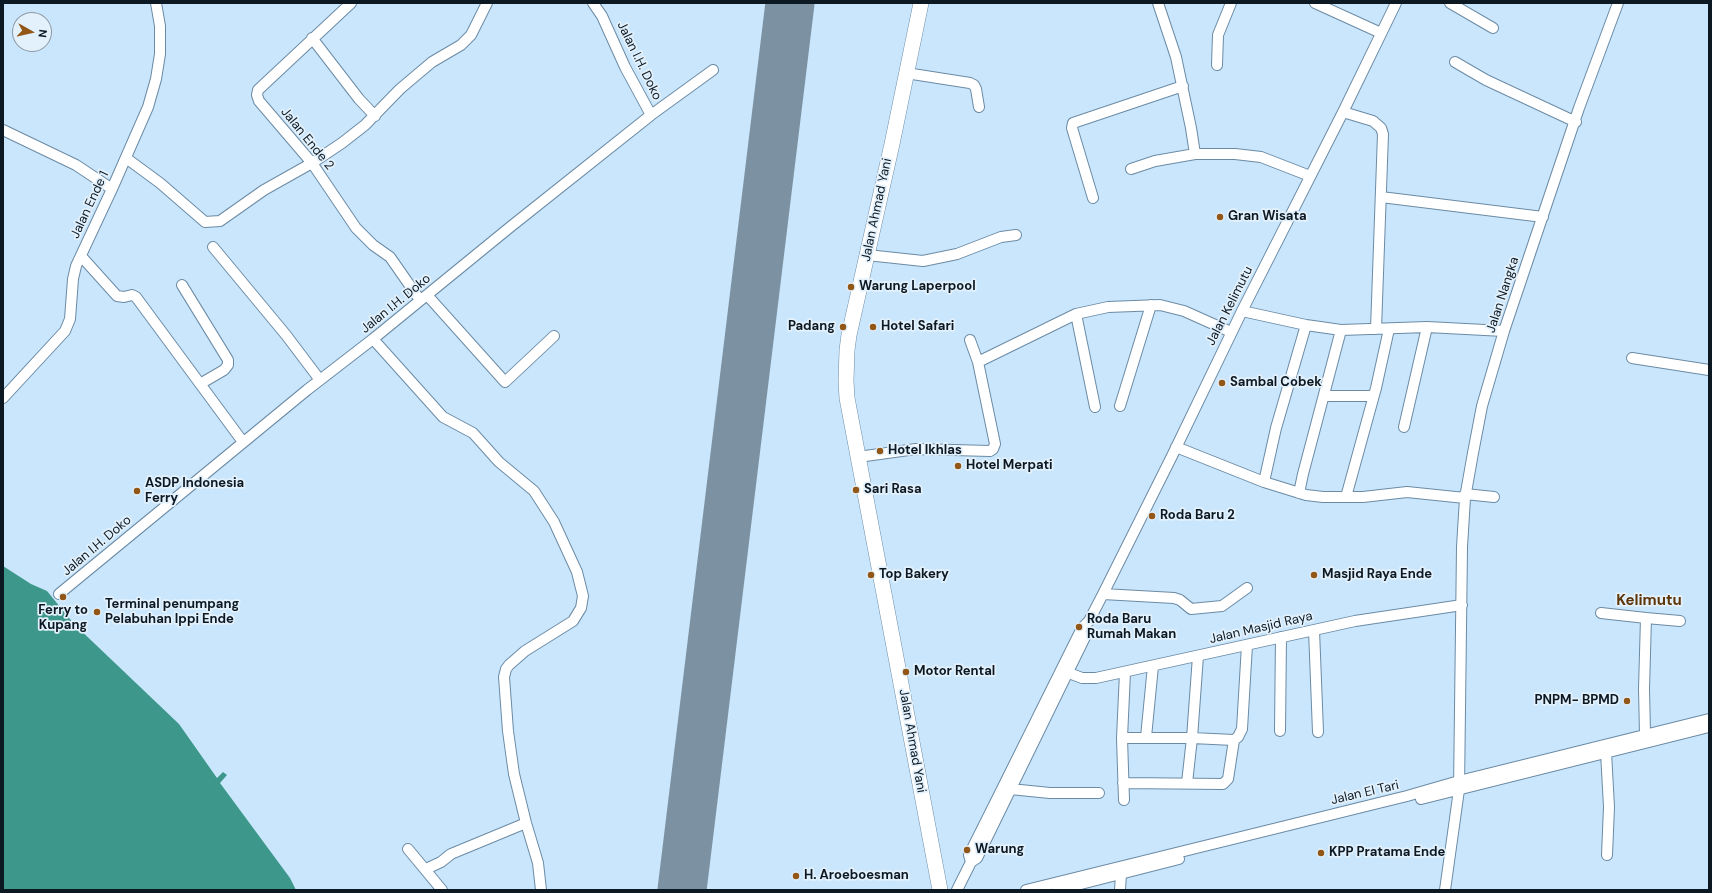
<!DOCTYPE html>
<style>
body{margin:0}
#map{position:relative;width:1712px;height:893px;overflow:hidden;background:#cae6fc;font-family:"DM Sans",sans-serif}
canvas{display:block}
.frame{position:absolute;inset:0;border:4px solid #0c1822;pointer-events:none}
.north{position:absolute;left:12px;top:12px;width:40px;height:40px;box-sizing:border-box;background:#e3f1fc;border:1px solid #8d9aa5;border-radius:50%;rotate:98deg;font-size:11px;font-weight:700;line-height:16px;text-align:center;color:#0c1822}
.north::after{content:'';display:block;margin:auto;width:14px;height:18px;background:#925716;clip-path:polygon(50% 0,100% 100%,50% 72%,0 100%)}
</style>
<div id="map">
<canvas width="1712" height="893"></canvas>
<div class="frame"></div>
<div class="north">N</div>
</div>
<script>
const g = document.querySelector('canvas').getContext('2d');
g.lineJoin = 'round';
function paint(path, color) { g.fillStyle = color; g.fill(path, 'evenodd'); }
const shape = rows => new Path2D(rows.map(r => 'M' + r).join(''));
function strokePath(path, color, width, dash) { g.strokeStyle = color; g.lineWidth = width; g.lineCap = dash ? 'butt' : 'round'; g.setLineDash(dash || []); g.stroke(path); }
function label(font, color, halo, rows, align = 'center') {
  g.font = font + ' "DM Sans",sans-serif'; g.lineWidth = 3.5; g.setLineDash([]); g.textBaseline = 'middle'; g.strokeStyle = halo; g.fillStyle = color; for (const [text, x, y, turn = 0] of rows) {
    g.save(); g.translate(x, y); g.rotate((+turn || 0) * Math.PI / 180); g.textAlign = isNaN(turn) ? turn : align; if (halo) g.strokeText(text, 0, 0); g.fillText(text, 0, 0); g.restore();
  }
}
paint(shape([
 [3,566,31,584,47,591,74,624,179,724,217,778,223,772,227,775,220,783,290,878,296,890,3,890]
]), '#3d988b');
strokePath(shape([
 [682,890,790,3]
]), '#7c92a2', 49);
const minor = shape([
 [351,3,258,90,257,95,259,101,312,163,356,228,373,245,390,257,420,300],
 [1158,3,1176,57,1191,128,1195,154],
 [1315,3,1381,33],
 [1450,3,1493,28],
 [312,38,359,99,375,116],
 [1455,62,1486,80,1576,122],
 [1217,65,1218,35,1231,3],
 [906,73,970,83,974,85,976,89,979,107],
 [1343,112,1373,121,1381,128,1383,134,1376,329],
 [651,115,713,70],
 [3,130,76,165,112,189],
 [126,158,160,183,205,222,220,221,264,190,312,163,342,143,365,125,400,89,432,62,461,45,471,35,487,3],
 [1131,169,1155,161,1195,154,1235,154,1261,157,1310,176],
 [1381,197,1543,217],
 [1093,198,1072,128,1073,123,1183,86],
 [213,247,286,335,320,380],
 [867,255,923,261,957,254,1001,237,1016,235],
 [81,256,117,296,124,297,132,295,136,297,243,442],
 [182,285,228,360,228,365,224,370,200,384],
 [427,295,505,382,554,336],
 [1242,311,1306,325,1341,330,1427,327,1504,331],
 [1076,314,1095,407],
 [373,339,443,417,473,433,499,462,534,491,554,522,577,572,583,596,581,608,573,621,525,651,509,665,506,669,504,677,508,731,514,774,526,823,538,863,541,890],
 [1632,358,1709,370],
 [978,362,1076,314,1108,307,1160,305,1184,311,1231,332],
 [1325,396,1373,396],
 [3,398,65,331,70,319,73,279,76,266,112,189,148,107,156,79,160,54,160,26,156,3],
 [1120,406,1151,305],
 [1404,427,1427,327],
 [1176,447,1264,482,1306,495,1323,497,1363,497,1407,492,1465,498],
 [858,457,916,449,990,451,993,449,995,444,978,362,970,340],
 [1264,482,1276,428,1306,325],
 [1299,493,1303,474,1341,330],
 [1465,494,1494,497],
 [1346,497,1376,388,1389,329],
 [59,594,307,390,373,339,509,228,651,115,625,67,602,16,593,3],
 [1103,594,1174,598,1180,600,1191,609,1222,606,1247,588],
 [1601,613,1646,618,1644,689,1645,734],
 [1646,618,1680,621],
 [1314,630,1318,732],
 [1061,670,1082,678,1096,678,1355,621,1462,605],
 [1280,731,1281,637],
 [1146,737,1153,666],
 [1122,738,1192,738,1234,740,1238,737,1242,729,1247,645],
 [1606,752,1609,807,1607,855],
 [1123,783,1223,784,1228,779,1234,740],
 [1187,783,1192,738,1198,656],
 [1010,789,1050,793,1099,793],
 [1421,799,1709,727],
 [1124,800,1122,738,1125,672],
 [408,849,442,890],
 [971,862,969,855,1002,789,1082,628,1089,621,1103,594,1172,456,1242,311,1343,112,1396,3],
 [426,869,441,862,451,854,526,823],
 [957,890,971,862,977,858,1085,637],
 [1026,890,1407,796,1459,781,1709,719],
 [1057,890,1179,859],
 [1120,890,1121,874],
 [1445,890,1459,790,1462,547,1465,498,1473,453,1482,406,1504,331,1579,108,1618,3]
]);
const highway = shape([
 [921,3,892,144,849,335,847,350,846,381,847,398,940,890]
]);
strokePath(minor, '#6b8ba5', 12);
strokePath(highway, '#6b8ba5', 16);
strokePath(minor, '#fff', 10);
strokePath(highway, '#fff', 15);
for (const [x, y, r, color] of [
 [1220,217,4,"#925716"],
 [851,287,4,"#925716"],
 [843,327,4,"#925716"],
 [873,327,4,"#925716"],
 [1222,383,4,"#925716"],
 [880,451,4,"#925716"],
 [958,466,4,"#925716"],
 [856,490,4,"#925716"],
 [137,491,4,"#925716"],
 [1152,516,4,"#925716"],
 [871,575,4,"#925716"],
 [1314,575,4,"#925716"],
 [63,597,4,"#925716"],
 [97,612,4,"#925716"],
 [1079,627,4,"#925716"],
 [906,672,4,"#925716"],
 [1627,701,4,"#925716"],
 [967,850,4,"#925716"],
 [1321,853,4,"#925716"],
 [796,876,4,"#925716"]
]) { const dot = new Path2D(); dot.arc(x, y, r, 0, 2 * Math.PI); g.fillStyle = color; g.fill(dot); strokePath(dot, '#e3f1fc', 1.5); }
label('13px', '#0c1822', '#e3f1fc', [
 ["Jalan I.H. Doko",639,61,64],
 ["Jalan Ende 2",307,139,51],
 ["Jalan Ende 1",90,205,-65],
 ["Jalan Ahmad Yani",877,210,-78],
 ["Jalan Nangka",1503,295,-72],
 ["Jalan I.H. Doko",396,304,-39],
 ["Jalan Kelimutu",1230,306,-63],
 ["Jalan I.H. Doko",97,546,-40],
 ["Jalan Masjid Raya",1261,628,-13],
 ["Jalan Ahmad Yani",912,741,80],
 ["Jalan El Tari",1365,793,-13]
]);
label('bold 13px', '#0c1822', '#e3f1fc', [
 ["Gran Wisata",1228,217],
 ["Warung Laperpool",859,287],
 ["Padang",835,327,"right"],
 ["Hotel Safari",881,327],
 ["Sambal Cobek",1230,383],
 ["Hotel Ikhlas",888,451],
 ["Hotel Merpati",966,466],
 ["ASDP Indonesia",145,484],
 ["Ferry",145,499],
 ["Sari Rasa",864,490],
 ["Roda Baru 2",1160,516],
 ["Top Bakery",879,575],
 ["Masjid Raya Ende",1322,575],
 ["Terminal penumpang",105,605],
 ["Pelabuhan Ippi Ende",105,620],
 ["Ferry to",63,611,"center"],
 ["Kupang",63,626,"center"],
 ["Roda Baru",1087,620],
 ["Rumah Makan",1087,635],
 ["Motor Rental",914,672],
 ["PNPM- BPMD",1619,701,"right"],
 ["Warung",975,850],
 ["KPP Pratama Ende",1329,853],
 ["H. Aroeboesman",804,876]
], 'left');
label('bold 15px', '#5d3507', '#e3f1fc', [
 ["Kelimutu",1649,601]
]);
</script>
